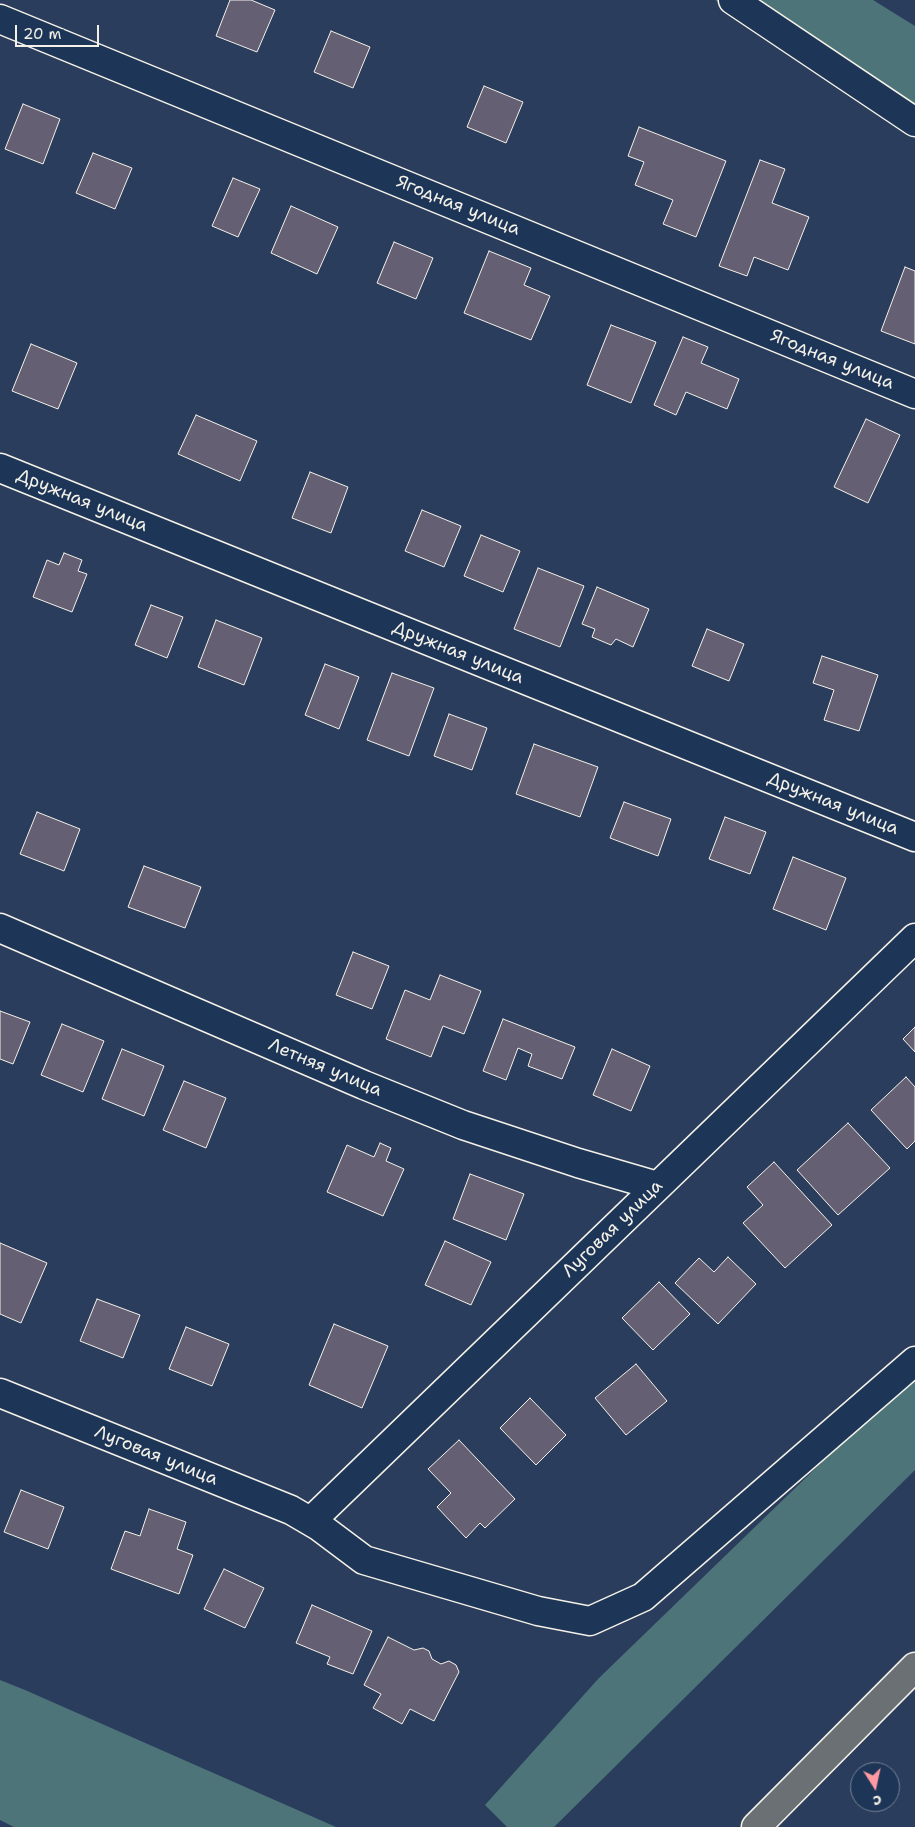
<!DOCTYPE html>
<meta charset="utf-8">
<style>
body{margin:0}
#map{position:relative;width:915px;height:1827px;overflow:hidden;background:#2b3d5c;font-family:"Shantell Sans",sans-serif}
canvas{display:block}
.north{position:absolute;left:850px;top:1762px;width:50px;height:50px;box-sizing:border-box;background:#1d3557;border:1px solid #738091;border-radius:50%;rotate:170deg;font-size:14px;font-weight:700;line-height:20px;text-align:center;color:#f4f1e8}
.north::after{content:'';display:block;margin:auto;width:18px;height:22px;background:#ff9aa2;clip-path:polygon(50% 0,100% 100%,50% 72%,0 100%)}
.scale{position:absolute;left:15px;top:25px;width:84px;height:22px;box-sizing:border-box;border:2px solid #f4f1e8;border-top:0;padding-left:6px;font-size:15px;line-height:18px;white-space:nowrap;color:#f4f1e8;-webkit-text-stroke:4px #1d3557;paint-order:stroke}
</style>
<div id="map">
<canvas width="915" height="1827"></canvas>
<div class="north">С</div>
<div class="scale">20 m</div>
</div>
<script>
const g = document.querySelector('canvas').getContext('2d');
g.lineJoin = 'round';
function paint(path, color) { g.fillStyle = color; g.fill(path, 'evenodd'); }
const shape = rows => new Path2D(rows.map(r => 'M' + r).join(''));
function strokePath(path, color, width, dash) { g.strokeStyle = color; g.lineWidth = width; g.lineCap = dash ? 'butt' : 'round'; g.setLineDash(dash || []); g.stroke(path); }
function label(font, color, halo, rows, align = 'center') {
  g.font = font + ' "Shantell Sans",sans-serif'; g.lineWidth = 4; g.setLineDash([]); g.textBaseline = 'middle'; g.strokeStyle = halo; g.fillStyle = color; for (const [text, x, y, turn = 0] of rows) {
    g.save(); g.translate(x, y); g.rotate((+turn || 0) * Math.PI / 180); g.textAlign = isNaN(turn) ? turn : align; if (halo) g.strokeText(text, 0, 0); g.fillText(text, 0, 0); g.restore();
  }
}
paint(shape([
 [715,0,873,0,915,26,915,125],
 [915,1372,915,1470,554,1827,507,1827,485,1805,599,1678],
 [0,1680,25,1690,336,1827,14,1827,0,1820]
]), '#4d7579');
const building = shape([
 [230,0,251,0,275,10,257,52,216,36,230,0],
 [331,31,370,47,353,88,314,72,331,31],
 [484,86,523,102,506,143,467,127,484,86],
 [23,104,60,119,43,164,5,149,23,104],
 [639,127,726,161,696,237,663,224,673,200,635,185,644,162,628,156,639,127],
 [93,153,132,168,115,209,76,193,93,153],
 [760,160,785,169,772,203,809,217,788,270,754,257,747,276,719,266,760,160],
 [233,178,260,189,238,237,212,226,233,178],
 [291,206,338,227,317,274,271,253,291,206],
 [394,242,433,258,416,299,377,283,394,242],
 [489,251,531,268,524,285,550,296,531,340,464,313,489,251],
 [905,267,915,271,915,344,881,331,905,267],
 [611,325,656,342,631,403,587,385,611,325],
 [683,337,708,347,701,363,739,379,727,409,686,392,676,415,654,405,683,337],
 [31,344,77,363,58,409,12,391,31,344],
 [196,415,257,441,240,481,178,454,196,415],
 [866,419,900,435,868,503,834,487,866,419],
 [310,472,348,487,331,533,292,518,310,472],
 [422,510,461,526,444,567,405,551,422,510],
 [481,535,520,551,503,592,464,576,481,535],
 [64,553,82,560,78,571,87,574,72,612,33,597,47,560,59,565,64,553],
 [538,568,584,586,560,647,514,629,538,568],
 [597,587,649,609,633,647,616,639,611,645,592,637,595,629,582,624,597,587],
 [151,605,183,617,167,658,135,645,151,605],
 [216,620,262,638,244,685,198,667,216,620],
 [707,629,744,644,729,681,692,666,707,629],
 [822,656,878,675,859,731,824,720,834,690,813,683,822,656],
 [325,664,359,677,339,729,305,715,325,664],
 [392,673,434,688,409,756,367,740,392,673],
 [449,714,487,728,472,770,434,756,449,714],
 [534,744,598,767,580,817,516,794,534,744],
 [624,802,671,819,658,856,610,838,624,802],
 [37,812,80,829,64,871,20,854,37,812],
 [725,817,766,832,750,874,709,859,725,817],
 [793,857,846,878,826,930,773,909,793,857],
 [144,866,201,887,185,928,128,907,144,866],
 [353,952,389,966,372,1009,336,995,353,952],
 [440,975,481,991,464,1034,443,1026,431,1057,386,1039,405,990,430,1000,440,975],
 [0,1011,30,1022,13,1064,0,1059,0,1011],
 [503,1019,575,1047,562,1079,528,1066,532,1054,518,1048,506,1080,483,1071,503,1019],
 [62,1024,104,1041,83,1092,41,1075,62,1024],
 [915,1027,915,1052,903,1039,915,1027],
 [122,1049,164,1066,144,1116,102,1099,122,1049],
 [612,1049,650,1066,631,1111,593,1095,612,1049],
 [906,1077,915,1087,915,1141,907,1149,871,1110,906,1077],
 [184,1081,226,1098,206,1148,163,1130,184,1081],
 [848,1123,890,1168,838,1215,797,1170,848,1123],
 [380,1143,391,1148,386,1161,404,1169,383,1216,327,1192,347,1145,374,1157,380,1143],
 [774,1162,832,1225,785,1268,743,1223,763,1205,747,1187,774,1162],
 [470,1174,524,1194,506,1240,453,1219,470,1174],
 [445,1241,491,1262,471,1305,425,1285,445,1241],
 [0,1243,47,1263,21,1323,0,1314,0,1243],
 [728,1257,756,1284,718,1324,675,1283,699,1258,714,1272,728,1257],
 [659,1282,690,1314,653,1350,622,1318,659,1282],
 [97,1299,140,1315,123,1358,80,1341,97,1299],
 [334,1324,388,1346,362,1408,309,1385,334,1324],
 [186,1327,229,1344,212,1386,169,1369,186,1327],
 [636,1364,667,1401,626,1435,595,1398,636,1364],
 [530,1398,566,1435,536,1465,500,1428,530,1398],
 [459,1440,515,1499,485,1528,480,1523,466,1538,437,1507,451,1493,428,1469,459,1440],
 [21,1490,64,1507,48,1549,4,1532,21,1490],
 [149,1509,186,1522,177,1549,193,1555,179,1594,111,1569,125,1531,140,1536,149,1509],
 [224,1569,264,1588,245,1628,204,1609,224,1569],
 [312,1605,372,1631,353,1674,327,1664,330,1657,296,1643,312,1605],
 [388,1637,414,1650,423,1648,429,1651,432,1659,441,1664,449,1661,456,1665,459,1672,434,1721,410,1709,402,1724,373,1708,381,1694,364,1685,388,1637]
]);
paint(building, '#645f72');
strokePath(building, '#f4f1e8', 1);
const minor = shape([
 [733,0,915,122],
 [0,19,915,394],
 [0,468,915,837],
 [0,928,364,1085,463,1125,578,1163,657,1186],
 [0,1393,291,1510,320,1527,364,1560,538,1611,590,1621,643,1597,915,1361],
 [311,1521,915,938]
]);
const major = shape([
 [756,1827,915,1667]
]);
strokePath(minor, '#f4f1e8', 31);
strokePath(major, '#f4f1e8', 31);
strokePath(minor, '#1d3557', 28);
strokePath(major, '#6a7074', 28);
label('18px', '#f4f1e8', '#1d3557', [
 ["Ягодная улица",458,206,22],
 ["Ягодная улица",832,360,22],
 ["Дружная улица",82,501,22],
 ["Дружная улица",458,653,22],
 ["Дружная улица",833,804,22],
 ["Летняя улица",325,1068,23],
 ["Луговая улица",613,1229,-44],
 ["Луговая улица",156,1456,22]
]);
</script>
